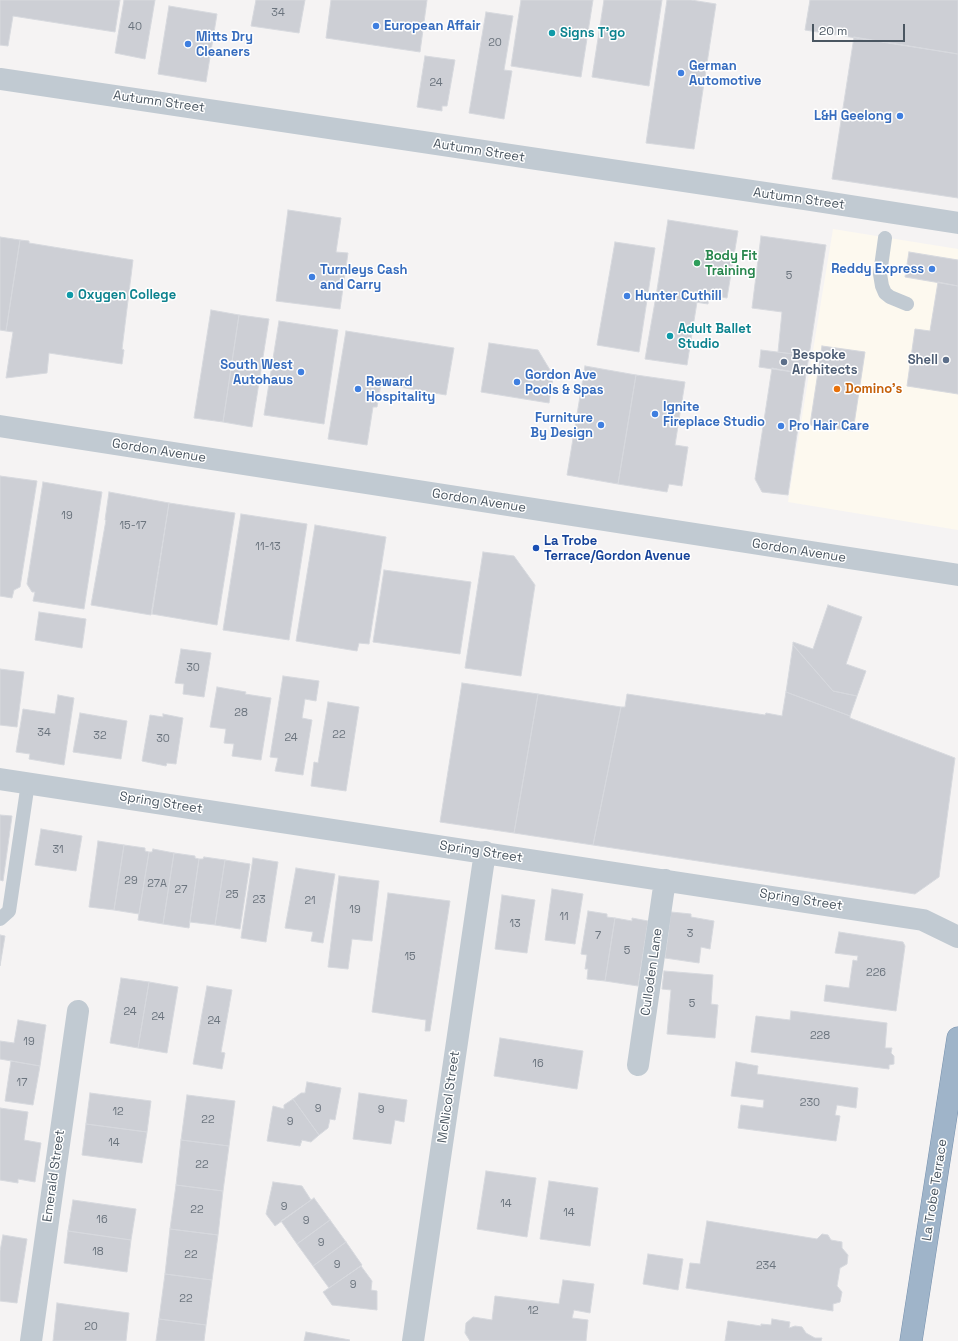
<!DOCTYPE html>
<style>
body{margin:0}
#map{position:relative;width:958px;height:1341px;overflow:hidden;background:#f5f3f3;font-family:"Space Grotesk",sans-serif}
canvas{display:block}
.scale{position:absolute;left:812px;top:24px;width:93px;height:18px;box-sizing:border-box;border:2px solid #4a5661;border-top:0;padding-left:5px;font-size:12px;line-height:14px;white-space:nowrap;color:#4a5661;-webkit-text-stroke:3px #fff;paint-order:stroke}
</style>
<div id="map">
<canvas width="958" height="1341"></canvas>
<div class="scale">20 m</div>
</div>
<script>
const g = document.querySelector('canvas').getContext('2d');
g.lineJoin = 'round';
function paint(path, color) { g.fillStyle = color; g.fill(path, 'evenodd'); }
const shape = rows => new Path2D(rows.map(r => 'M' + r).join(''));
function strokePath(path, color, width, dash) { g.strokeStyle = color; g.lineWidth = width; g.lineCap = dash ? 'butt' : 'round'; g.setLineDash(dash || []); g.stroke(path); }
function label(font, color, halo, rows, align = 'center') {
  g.font = font + ' "Space Grotesk",sans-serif'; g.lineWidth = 3; g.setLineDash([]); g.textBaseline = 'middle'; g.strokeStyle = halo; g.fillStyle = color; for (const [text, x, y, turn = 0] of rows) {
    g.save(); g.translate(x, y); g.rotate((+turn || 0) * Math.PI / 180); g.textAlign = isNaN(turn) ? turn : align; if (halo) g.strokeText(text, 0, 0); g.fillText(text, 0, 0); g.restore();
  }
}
paint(shape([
 [833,229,958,249,958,530,788,502]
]), '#fdf9ef');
const building = shape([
 [0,0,120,0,115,32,13,16,8,46,0,45,0,0],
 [124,0,155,0,145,59,115,53,124,0],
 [256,0,305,0,299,33,251,26,256,0],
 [331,0,427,0,420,52,326,38,331,0],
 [521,0,593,0,581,77,511,66,521,0],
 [604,0,662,0,649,86,592,77,604,0],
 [667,0,691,0,716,4,694,149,646,143,667,0],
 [810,0,958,0,958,54,805,30,810,0],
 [169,6,217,14,206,82,158,74,169,6],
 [486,12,513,16,504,70,512,71,504,119,469,113,486,12],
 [854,37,958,54,958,198,832,179,854,37],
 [425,56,455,60,447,106,442,106,442,111,417,107,425,56],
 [288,210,341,218,336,252,348,253,340,309,276,301,288,210],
 [668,220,738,231,727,298,709,295,708,304,656,296,668,220],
 [761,236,826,245,809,356,778,352,782,312,752,308,761,236],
 [0,237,20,240,6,331,0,330,0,237],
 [20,240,29,241,29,243,133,260,122,349,124,350,122,364,49,353,47,373,6,378,13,332,6,331,20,240],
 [615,242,655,248,639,352,597,345,615,242],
 [909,252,958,260,958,286,905,277,909,252],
 [938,282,958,286,958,394,907,386,915,329,930,331,938,282],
 [656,296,697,302,687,365,645,359,656,296],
 [211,310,239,315,223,422,194,418,211,310],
 [239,315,269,319,252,427,223,422,239,315],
 [279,321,338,330,324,424,264,415,279,321],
 [346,331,454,348,446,395,381,384,377,407,373,407,367,445,328,439,346,331],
 [489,343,538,350,550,370,554,371,549,403,481,392,489,343],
 [822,346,865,352,853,431,810,425,822,346],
 [761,350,809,356,806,374,759,367,761,350],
 [585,366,636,375,618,484,567,475,585,366],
 [772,368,806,374,788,495,762,492,755,479,772,368],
 [636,375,685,382,675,445,688,447,682,486,669,484,667,492,618,484,636,375],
 [0,476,37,481,20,587,14,590,12,598,0,596,0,476],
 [43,482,102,492,84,609,33,601,35,592,32,592,27,584,43,482],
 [109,492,169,503,151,615,91,605,106,520,105,520,109,492],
 [169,503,235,513,217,625,152,614,169,503],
 [241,514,307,524,289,640,223,630,241,514],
 [315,525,386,537,369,644,359,643,357,651,296,641,315,525],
 [483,552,514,556,535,585,521,676,465,668,483,552],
 [384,570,471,582,460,654,373,642,384,570],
 [828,605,862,617,846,664,866,671,857,696,833,691,793,645,793,642,813,649,828,605],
 [39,612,86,619,82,648,35,640,39,612],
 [793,645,833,691,857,696,850,716,786,692,793,645],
 [181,649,211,653,204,697,183,694,184,684,175,683,181,649],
 [0,669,24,672,17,727,0,725,0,669],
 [283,676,319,681,316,701,305,699,302,718,312,720,303,775,275,771,278,758,270,757,283,676],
 [462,683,538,694,514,833,440,822,462,683],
 [217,687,246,692,245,694,271,698,261,760,232,756,234,744,224,743,226,729,210,727,217,687],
 [786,692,850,716,850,718,955,758,939,877,915,894,593,845,621,707,625,707,627,694,765,715,766,713,782,716,786,692],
 [538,694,621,707,593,845,514,833,538,694],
 [58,695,74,698,64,765,29,759,30,754,16,752,23,709,55,714,58,695],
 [328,702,359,707,346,791,311,786,314,762,318,763,328,702],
 [80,713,127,721,121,759,73,752,80,713],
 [163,714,183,718,176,764,167,763,166,766,142,761,150,715,163,717,163,714],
 [0,815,12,816,3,881,0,880,0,815],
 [41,829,82,836,76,871,35,865,41,829],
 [98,841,124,845,114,910,89,907,98,841],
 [124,845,145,848,145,851,149,852,139,914,114,910,124,845],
 [153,849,174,853,163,924,138,920,149,852,152,852,153,849],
 [174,853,195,856,195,858,199,859,189,928,163,924,174,853],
 [204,857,225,860,215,925,190,922,199,859,203,859,204,857],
 [253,858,278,862,266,942,241,938,253,858],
 [225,860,250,864,240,929,215,925,225,860],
 [296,868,335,874,323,943,311,941,313,932,285,928,296,868],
 [339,876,379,881,372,941,352,939,348,969,328,967,339,876],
 [552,889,583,894,575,944,545,940,552,889],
 [388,893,450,901,430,1031,425,1031,426,1020,372,1012,388,893],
 [502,895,535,900,527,953,495,949,502,895],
 [588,911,607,914,607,917,615,918,605,981,587,979,588,969,585,969,587,955,581,954,588,911],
 [671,912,691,914,691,917,714,921,710,949,701,947,699,963,665,958,671,912],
 [615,918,632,921,632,918,648,921,638,986,605,981,615,918],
 [839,932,903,942,905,946,896,1011,824,1001,826,985,849,988,853,960,857,961,858,956,835,953,839,932],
 [0,935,5,936,0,966,0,935],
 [664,971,713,975,711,1004,718,1005,715,1038,667,1034,671,990,662,989,664,971],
 [121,978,149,982,138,1048,110,1043,121,978],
 [149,982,178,987,167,1053,138,1048,149,982],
 [207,986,232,990,221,1052,225,1053,222,1069,193,1064,207,986],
 [791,1011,887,1023,885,1048,892,1048,891,1053,894,1056,894,1064,889,1065,889,1069,751,1052,756,1016,790,1020,791,1011],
 [18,1020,46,1025,40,1066,0,1059,0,1041,14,1043,18,1020],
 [500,1038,583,1051,577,1089,494,1076,500,1038],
 [11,1061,40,1066,33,1105,5,1101,11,1061],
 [736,1062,758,1066,757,1074,858,1088,856,1108,837,1105,835,1115,840,1116,836,1141,738,1128,741,1105,763,1108,764,1100,731,1096,736,1062],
 [307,1082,341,1088,335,1120,330,1119,328,1128,319,1135,293,1099,301,1093,305,1093,307,1082],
 [90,1093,151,1101,147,1132,86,1124,90,1093],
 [359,1093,407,1100,404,1122,395,1120,391,1144,353,1139,359,1093],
 [187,1095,235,1101,229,1146,181,1140,187,1095],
 [293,1099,319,1135,311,1142,302,1140,300,1146,267,1141,273,1106,284,1109,284,1105,293,1099],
 [0,1108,28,1112,24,1140,41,1143,35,1182,18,1179,18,1183,0,1180,0,1108],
 [86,1124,147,1132,142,1163,82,1155,86,1124],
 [181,1140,229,1146,223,1191,176,1185,181,1140],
 [486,1171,536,1178,527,1237,477,1229,486,1171],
 [549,1181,598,1188,590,1246,540,1239,549,1181],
 [273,1182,302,1186,311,1200,275,1226,266,1214,273,1182],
 [176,1185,223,1191,218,1235,170,1229,176,1185],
 [314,1198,330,1220,297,1244,281,1221,314,1198],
 [73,1200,136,1209,131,1240,68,1231,73,1200],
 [330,1220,346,1242,313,1266,297,1244,330,1220],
 [707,1221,817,1239,822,1234,828,1235,831,1240,842,1242,842,1248,848,1255,847,1264,840,1268,837,1286,842,1292,840,1302,833,1304,833,1311,686,1288,690,1263,700,1264,707,1221],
 [170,1229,218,1235,212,1280,165,1274,170,1229],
 [68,1231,131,1240,127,1272,64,1263,68,1231],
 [3,1235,27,1239,17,1303,0,1301,0,1251,3,1235],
 [346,1242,362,1265,329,1288,313,1266,346,1242],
 [648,1254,683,1259,678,1290,643,1284,648,1254],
 [361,1266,372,1281,371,1290,377,1291,377,1310,332,1305,323,1292,361,1266],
 [165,1274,212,1280,206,1325,159,1319,165,1274],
 [563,1280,594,1284,590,1313,574,1310,572,1318,588,1320,586,1341,470,1341,465,1333,466,1323,473,1317,492,1320,495,1296,559,1304,563,1280],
 [57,1303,129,1313,126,1341,53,1341,57,1303],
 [159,1319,206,1325,204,1341,156,1341,159,1319],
 [772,1319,790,1322,789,1328,795,1326,802,1327,806,1333,815,1338,822,1338,821,1341,725,1341,728,1321,761,1326,761,1324,771,1325,772,1319],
 [306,1332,350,1340,349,1341,304,1341,306,1332]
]);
paint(building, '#cdcfd5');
strokePath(building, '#d7d9de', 1);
const trunk = shape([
 [911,1341,958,1038]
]);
strokePath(trunk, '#7690ad', 23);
strokePath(shape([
 [885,238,880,274,882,286,885,293,890,297,907,304],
 [0,919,9,911,28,783]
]), '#c1cad2', 14);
strokePath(shape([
 [0,79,805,199,958,223],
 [0,779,923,920,958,937],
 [638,1065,665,880],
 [31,1341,78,1011],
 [413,1341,485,852]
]), '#c1cad2', 22);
strokePath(shape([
 [0,426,958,575]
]), '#c1cad2', 22);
strokePath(trunk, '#9fb4c9', 22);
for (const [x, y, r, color] of [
 [376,26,4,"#3f7fe0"],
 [552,33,4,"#0f9aa8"],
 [188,44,4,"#3f7fe0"],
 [681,73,4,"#3f7fe0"],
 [900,116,4,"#3f7fe0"],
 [697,263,4,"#2e9e5b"],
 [932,269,4,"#3f7fe0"],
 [312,277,4,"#3f7fe0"],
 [70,295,4,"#0f9aa8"],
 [627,296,4,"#3f7fe0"],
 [670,336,4,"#0f9aa8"],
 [946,360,4,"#5c6f8a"],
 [784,362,4,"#5c6f8a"],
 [301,372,4,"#3f7fe0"],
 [517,382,4,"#3f7fe0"],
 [358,389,4,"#3f7fe0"],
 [837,389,4,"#e8710a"],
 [655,414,4,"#3f7fe0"],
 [601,425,4,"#3f7fe0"],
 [781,426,4,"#3f7fe0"],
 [536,548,4,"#1a4fb4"]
]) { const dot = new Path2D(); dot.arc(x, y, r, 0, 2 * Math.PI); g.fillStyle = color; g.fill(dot); strokePath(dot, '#fff', 1.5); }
label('11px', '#6b747e', null, [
 ["34",278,13],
 ["40",135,27],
 ["20",495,43],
 ["24",436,83],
 ["5",789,276],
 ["19",67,516],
 ["15-17",133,526],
 ["11-13",268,547],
 ["30",193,668],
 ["28",241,713],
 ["34",44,733],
 ["22",339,735],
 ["32",100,736],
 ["24",291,738],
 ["30",163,739],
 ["31",58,850],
 ["29",131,881],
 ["27A",157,884],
 ["27",181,890],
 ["25",232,895],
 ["23",259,900],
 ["21",310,901],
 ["19",355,910],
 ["11",564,917],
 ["13",515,924],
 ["3",690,934],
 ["7",598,936],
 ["5",627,951],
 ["15",410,957],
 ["226",876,973],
 ["5",692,1004],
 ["24",130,1012],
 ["24",158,1017],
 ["24",214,1021],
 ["228",820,1036],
 ["19",29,1042],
 ["16",538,1064],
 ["17",22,1083],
 ["230",810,1103],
 ["9",318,1109],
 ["9",381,1110],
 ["12",118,1112],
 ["22",208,1120],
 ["9",290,1122],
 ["14",114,1143],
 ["22",202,1165],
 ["14",506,1204],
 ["9",284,1207],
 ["22",197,1210],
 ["14",569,1213],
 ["16",102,1220],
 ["9",306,1221],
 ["9",321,1243],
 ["18",98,1252],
 ["22",191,1255],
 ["9",337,1265],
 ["234",766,1266],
 ["9",353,1285],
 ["22",186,1299],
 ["12",533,1311],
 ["20",91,1327]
]);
label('bold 13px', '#366cbe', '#fff', [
 ["European Affair",384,26],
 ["Mitts Dry",196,37],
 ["Cleaners",196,52],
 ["German",689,66],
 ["Automotive",689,81],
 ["L&H Geelong",892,116,"right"],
 ["Reddy Express",924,269,"right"],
 ["Turnleys Cash",320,270],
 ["and Carry",320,285],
 ["Hunter Cuthill",635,296],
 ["South West",293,365,"right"],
 ["Autohaus",293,380,"right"],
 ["Gordon Ave",525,375],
 ["Pools & Spas",525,390],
 ["Reward",366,382],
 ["Hospitality",366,397],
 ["Ignite",663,407],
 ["Fireplace Studio",663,422],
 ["Furniture",593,418,"right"],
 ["By Design",593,433,"right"],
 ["Pro Hair Care",789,426]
], 'left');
label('bold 13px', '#0d838f', '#fff', [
 ["Signs T'go",560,33],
 ["Oxygen College",78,295],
 ["Adult Ballet",678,329],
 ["Studio",678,344]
], 'left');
label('13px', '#4a5661', '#fff', [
 ["Autumn Street",159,102,8],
 ["Autumn Street",479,151,9],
 ["Autumn Street",799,199,8],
 ["Gordon Avenue",159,451,9],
 ["Gordon Avenue",479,501,9],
 ["Gordon Avenue",799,551,9],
 ["Spring Street",161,803,9],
 ["Spring Street",481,852,9],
 ["Spring Street",801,900,9],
 ["Culloden Lane",652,972,-82],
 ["McNicol Street",449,1097,-82],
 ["Emerald Street",54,1176,-82],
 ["La Trobe Terrace",935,1190,-81]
]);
label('bold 13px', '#27864d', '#fff', [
 ["Body Fit",705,256],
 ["Training",705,271]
], 'left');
label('bold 13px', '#4e5e75', '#fff', [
 ["Bespoke",792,355],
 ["Architects",792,370],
 ["Shell",938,360,"right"]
], 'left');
label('bold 13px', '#c56008', '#fff', [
 ["Domino's",845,389]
], 'left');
label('bold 13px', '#164399', '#fff', [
 ["La Trobe",544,541],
 ["Terrace/Gordon Avenue",544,556]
], 'left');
</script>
